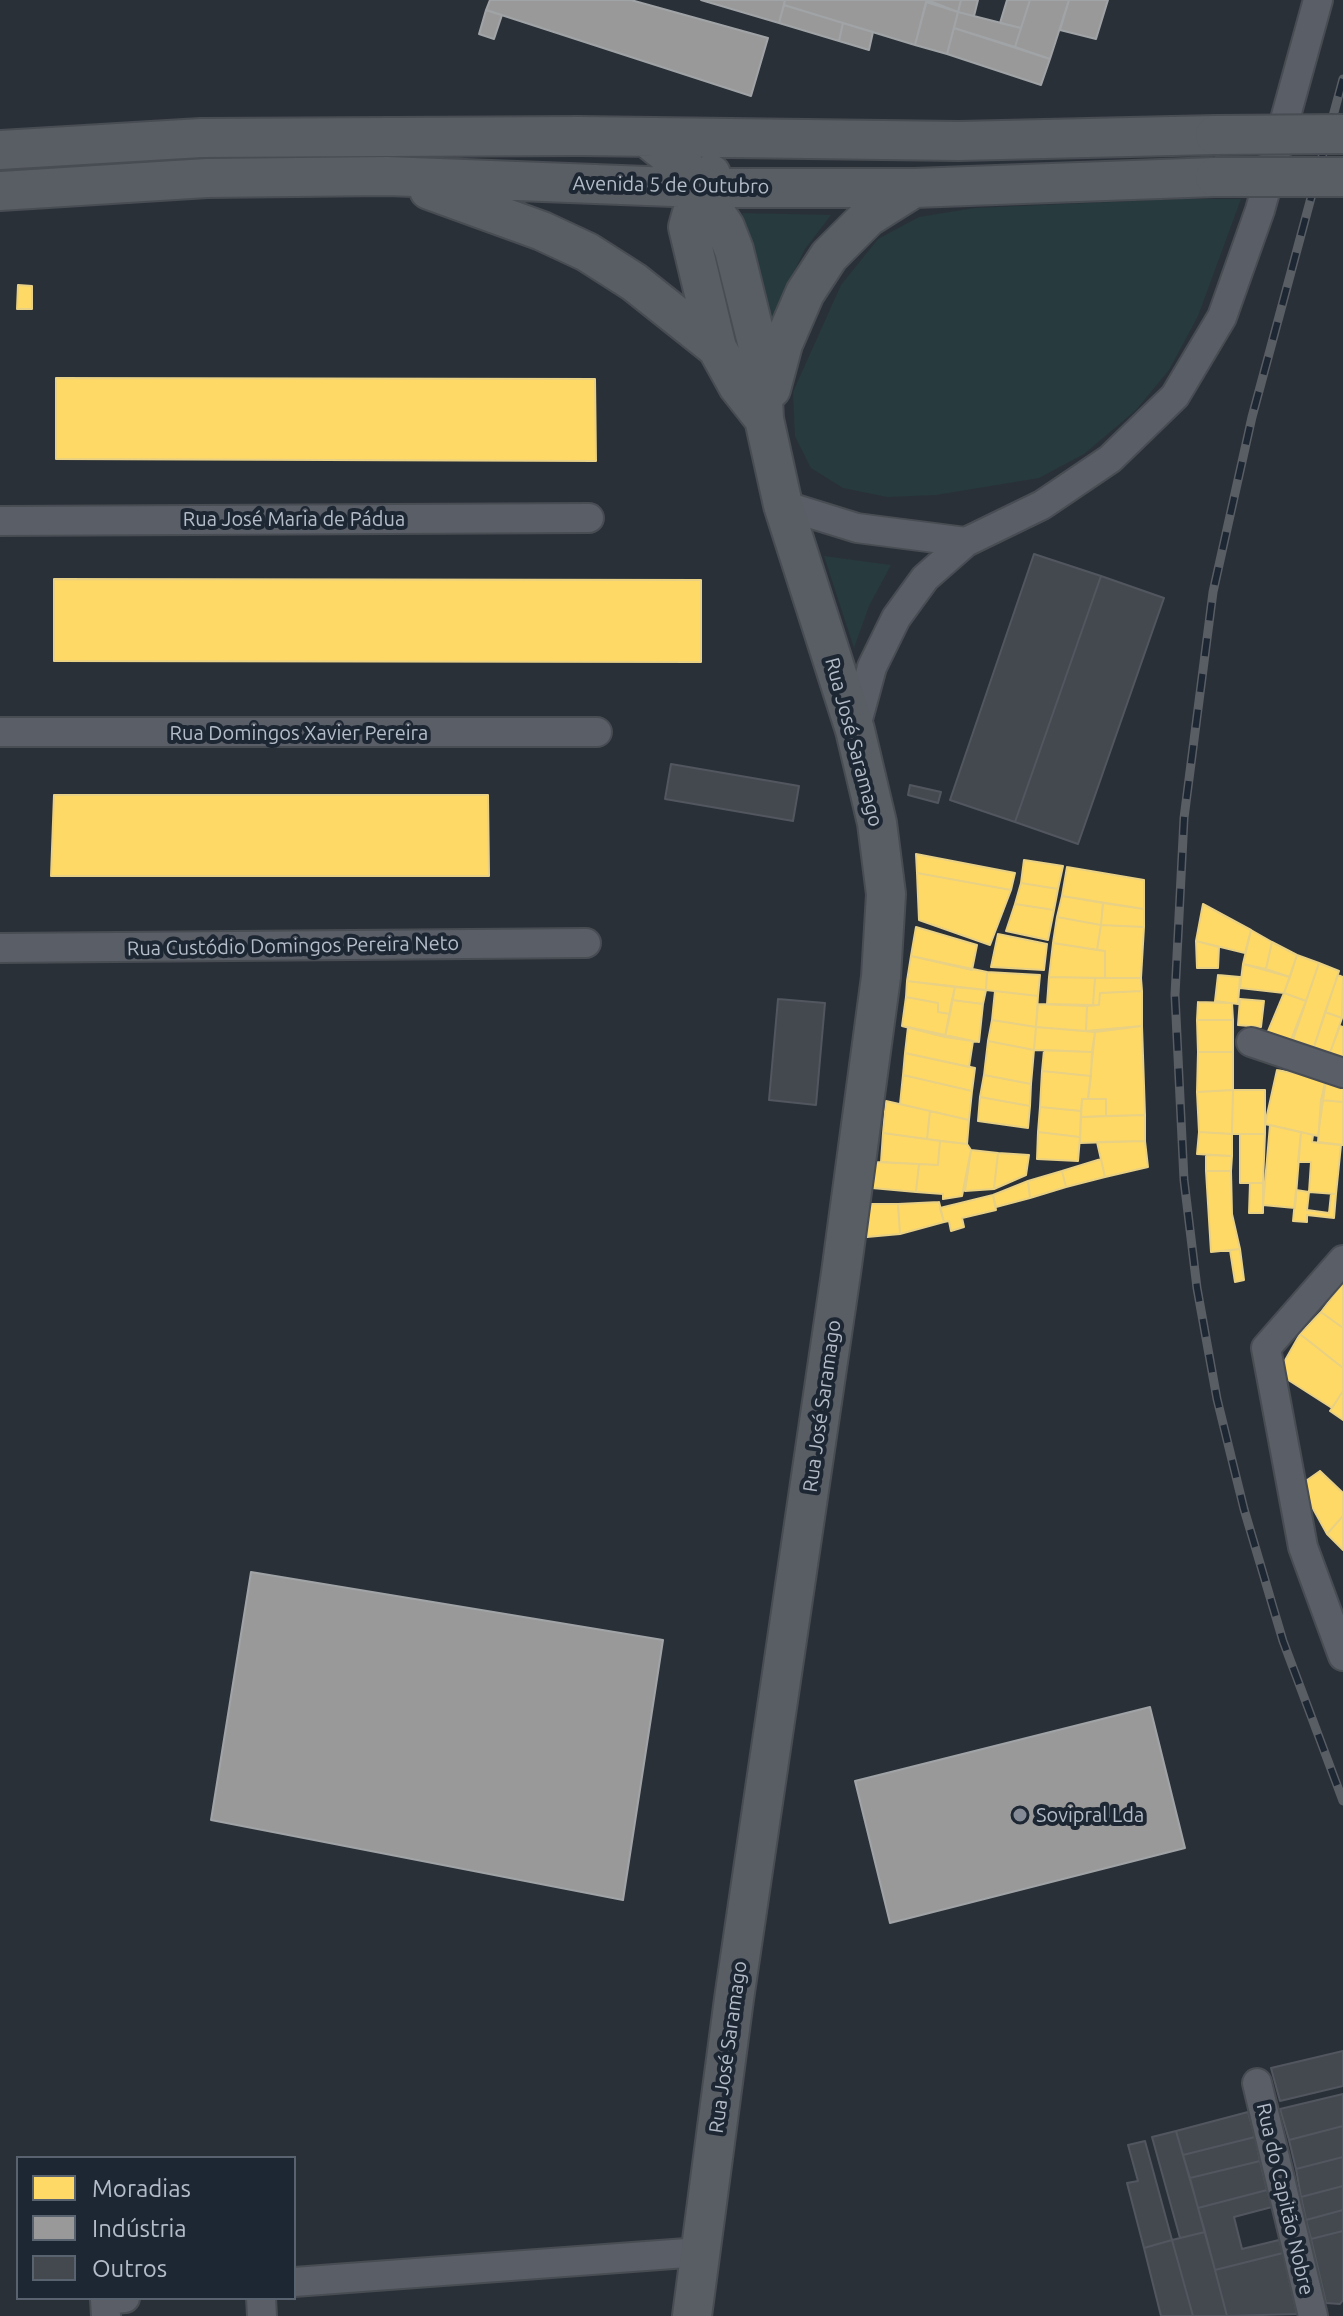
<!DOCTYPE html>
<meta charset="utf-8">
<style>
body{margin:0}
#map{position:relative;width:1343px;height:2316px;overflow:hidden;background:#2a3038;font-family:Ubuntu,sans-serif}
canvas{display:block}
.legend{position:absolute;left:16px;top:2156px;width:280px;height:144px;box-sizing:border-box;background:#1d2633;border:2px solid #59626f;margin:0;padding:10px 14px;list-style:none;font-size:24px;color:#b4bcc9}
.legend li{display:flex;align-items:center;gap:16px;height:40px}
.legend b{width:40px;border:2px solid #59626f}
</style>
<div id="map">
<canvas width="1343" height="2316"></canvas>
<ul class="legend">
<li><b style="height:22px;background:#ffd966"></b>Moradias</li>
<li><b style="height:22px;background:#999"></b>Indústria</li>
<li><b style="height:22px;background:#444950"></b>Outros</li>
</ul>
</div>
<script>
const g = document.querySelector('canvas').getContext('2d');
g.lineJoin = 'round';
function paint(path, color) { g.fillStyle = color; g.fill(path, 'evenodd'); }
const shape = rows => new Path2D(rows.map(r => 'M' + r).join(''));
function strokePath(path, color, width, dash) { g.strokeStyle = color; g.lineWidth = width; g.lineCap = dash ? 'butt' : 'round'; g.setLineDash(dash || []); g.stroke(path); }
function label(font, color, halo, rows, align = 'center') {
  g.font = font + ' Ubuntu,sans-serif'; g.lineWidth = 8; g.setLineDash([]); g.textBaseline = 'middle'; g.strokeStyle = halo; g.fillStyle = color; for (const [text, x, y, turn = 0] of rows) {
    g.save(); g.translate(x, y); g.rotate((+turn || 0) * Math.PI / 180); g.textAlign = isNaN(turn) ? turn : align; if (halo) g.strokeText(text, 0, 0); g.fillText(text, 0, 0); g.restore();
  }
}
paint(shape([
 [1179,199,1241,199,1198,316,1169,370,1136,410,1084,454,1039,478,936,495,887,497,843,488,811,468,795,436,793,392,841,285,878,239,919,217,974,208],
 [742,213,831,215,805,249,770,321],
 [824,556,891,565,869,606,854,648]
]), '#273a3e');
const homes = shape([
 [18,285,32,286,32,309,17,309,18,285],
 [56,378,595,379,596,461,56,459,56,378],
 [54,579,701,580,701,662,54,661,54,579],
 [54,795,488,795,489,876,51,876,54,795],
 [916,854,1015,873,1011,890,917,873,916,854],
 [1024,860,1063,866,1058,889,1021,883,1024,860],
 [1067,867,1144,880,1144,909,1062,896,1067,867],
 [917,873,1011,890,990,945,919,920,917,873],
 [1021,883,1058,889,1054,910,1015,904,1021,883],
 [1062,896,1103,903,1101,925,1057,917,1062,896],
 [1103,903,1144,909,1144,927,1101,925,1103,903],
 [1015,904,1054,910,1048,940,1006,931,1015,904],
 [1203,904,1251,930,1245,953,1196,941,1203,904],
 [1057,917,1101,925,1097,950,1053,943,1057,917],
 [1101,925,1144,927,1141,978,1105,978,1105,951,1097,950,1101,925],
 [916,927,977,945,972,970,911,956,916,927],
 [1251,930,1272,942,1266,969,1243,964,1251,930],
 [998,934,1047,944,1044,970,991,967,998,934],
 [1196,941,1219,947,1218,968,1197,968,1196,941],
 [1272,942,1297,955,1290,977,1266,969,1272,942],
 [1053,943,1105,951,1105,978,1049,977,1053,943],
 [1297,955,1319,963,1306,1001,1284,993,1297,955],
 [911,956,987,972,986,990,907,981,911,956],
 [1319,963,1339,971,1314,1047,1293,1040,1319,963],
 [1243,964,1290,977,1284,993,1240,988,1243,964],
 [987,972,1040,975,1038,996,986,990,987,972],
 [1218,975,1240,977,1238,1004,1215,1001,1218,975],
 [1338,975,1343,977,1342,1018,1325,1012,1338,975],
 [1049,977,1095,978,1093,1005,1047,1004,1049,977],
 [1095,978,1141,978,1142,991,1100,993,1099,1005,1093,1005,1095,978],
 [907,981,955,987,950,1014,938,1012,938,1003,906,997,907,981],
 [955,987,986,990,983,1004,952,1000,955,987],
 [995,991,1038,996,1036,1027,992,1020,995,991],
 [1142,991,1142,1026,1086,1031,1087,1006,1099,1005,1100,993,1142,991],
 [1284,993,1306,1001,1289,1045,1266,1036,1284,993],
 [906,997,938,1003,938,1012,950,1014,945,1037,902,1026,906,997],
 [1240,999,1264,1001,1261,1027,1238,1025,1240,999],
 [952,1000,983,1004,979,1042,945,1037,952,1000],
 [1198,1002,1232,1003,1233,1020,1197,1020,1198,1002],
 [1038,1004,1087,1006,1086,1031,1036,1027,1038,1004],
 [1325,1012,1342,1018,1330,1053,1314,1047,1325,1012],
 [992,1020,1036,1027,1034,1050,988,1041,992,1020],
 [1197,1020,1233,1020,1233,1052,1198,1052,1197,1020],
 [1142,1026,1145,1115,1106,1116,1106,1099,1088,1099,1095,1032,1142,1026],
 [1340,1026,1343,1027,1343,1057,1330,1053,1340,1026],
 [908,1027,973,1041,969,1067,905,1053,908,1027],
 [1036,1027,1095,1032,1092,1052,1034,1050,1036,1027],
 [988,1041,1034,1050,1031,1084,984,1075,988,1041],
 [1044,1050,1092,1052,1091,1076,1042,1071,1044,1050],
 [1198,1052,1233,1052,1233,1090,1197,1092,1198,1052],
 [905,1053,975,1068,972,1091,903,1075,905,1053],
 [1277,1070,1326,1079,1318,1136,1265,1124,1277,1070],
 [1042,1071,1091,1076,1088,1099,1082,1099,1081,1111,1040,1107,1042,1071],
 [903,1075,972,1091,969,1120,900,1104,903,1075],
 [984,1075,1031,1084,1030,1106,980,1097,984,1075],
 [1326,1079,1343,1081,1343,1102,1321,1100,1326,1079],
 [1233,1090,1232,1134,1199,1132,1197,1092,1233,1090],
 [1233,1090,1265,1090,1265,1134,1232,1134,1233,1090],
 [980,1097,1030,1106,1028,1128,978,1121,980,1097],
 [1082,1099,1106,1099,1106,1116,1081,1117,1082,1099],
 [1321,1100,1343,1102,1343,1145,1318,1142,1321,1100],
 [886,1101,930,1111,927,1139,883,1133,886,1101],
 [1040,1107,1081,1111,1080,1137,1038,1132,1040,1107],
 [930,1111,969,1120,967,1144,927,1139,930,1111],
 [1145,1115,1145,1141,1080,1143,1081,1117,1145,1115],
 [1270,1125,1301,1132,1295,1208,1263,1205,1270,1125],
 [1038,1132,1080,1137,1078,1161,1037,1159,1038,1132],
 [1199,1132,1232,1134,1232,1156,1197,1154,1199,1132],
 [1301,1132,1313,1135,1312,1142,1341,1145,1336,1194,1309,1192,1311,1162,1298,1162,1301,1132],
 [883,1133,940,1141,938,1165,881,1162,883,1133],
 [1240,1134,1265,1134,1263,1183,1240,1183,1240,1134],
 [940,1141,967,1144,971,1150,962,1196,943,1199,943,1194,916,1192,919,1164,938,1165,940,1141],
 [1145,1141,1148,1167,1105,1177,1097,1142,1145,1141],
 [971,1150,998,1153,994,1189,965,1191,971,1150],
 [998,1153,1029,1155,1026,1175,994,1189,998,1153],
 [1206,1155,1232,1156,1231,1171,1206,1171,1206,1155],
 [1101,1159,1105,1177,1066,1187,1062,1171,1101,1159],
 [874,1162,919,1164,916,1192,872,1188,874,1162],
 [1062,1171,1066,1187,1030,1198,1028,1181,1062,1171],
 [1206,1171,1231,1171,1232,1214,1240,1249,1211,1252,1206,1171],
 [1028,1181,1030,1198,996,1207,993,1195,1028,1181],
 [1250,1183,1263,1183,1263,1213,1249,1213,1250,1183],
 [1296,1190,1309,1192,1307,1210,1329,1213,1331,1194,1336,1194,1334,1218,1307,1215,1307,1222,1293,1221,1296,1190],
 [993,1195,996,1210,962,1218,964,1227,951,1231,949,1221,944,1222,940,1208,993,1195],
 [939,1202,944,1222,900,1234,898,1204,939,1202],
 [870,1204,898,1204,900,1234,867,1237,870,1204],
 [1240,1249,1244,1280,1235,1282,1230,1250,1240,1249],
 [1342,1284,1343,1285,1343,1328,1321,1312,1342,1284],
 [1321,1312,1343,1328,1343,1368,1300,1334,1321,1312],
 [1300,1334,1343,1368,1343,1391,1332,1408,1282,1376,1283,1364,1300,1334],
 [1343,1391,1343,1420,1330,1411,1343,1391],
 [1320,1471,1343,1493,1343,1516,1327,1534,1300,1485,1320,1471],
 [1343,1516,1343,1550,1327,1534,1343,1516]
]);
paint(homes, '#ffd966');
strokePath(homes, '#e8d084', 2);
const industry = shape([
 [490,0,631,0,768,38,751,96,486,10,490,0],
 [701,0,785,0,779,23,701,0],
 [785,0,927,0,915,45,784,5,785,0],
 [927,0,961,0,958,12,927,0],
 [961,0,978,0,974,16,958,12,961,0],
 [1007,0,1030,0,1021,28,1000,23,1007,0],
 [1030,0,1069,0,1050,59,1015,47,1030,0],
 [1069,0,1108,0,1096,39,1060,30,1069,0],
 [926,2,958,12,947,54,915,45,926,2],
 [784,5,843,23,839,41,779,23,784,5],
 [486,10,502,15,494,39,479,34,486,10],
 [958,12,1021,28,1015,47,954,28,958,12],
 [843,23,873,32,869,50,839,41,843,23],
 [954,28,1050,59,1041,85,947,54,954,28],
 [251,1572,663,1640,623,1900,211,1820,251,1572],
 [1150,1707,1185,1848,890,1923,855,1781,1150,1707]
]);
paint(industry, '#999');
strokePath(industry, '#a1a4a7', 2);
const building = shape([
 [1034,554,1101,576,1015,822,950,800,1034,554],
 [1101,576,1164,598,1078,844,1015,822,1101,576],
 [671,764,799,786,793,821,665,799,671,764],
 [910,785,941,792,938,803,908,795,910,785],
 [778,999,825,1003,816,1105,769,1100,778,999],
 [1343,2051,1343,2086,1280,2101,1271,2068,1343,2051],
 [1343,2094,1343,2126,1289,2140,1280,2109,1343,2094],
 [1248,2112,1255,2137,1183,2155,1176,2131,1248,2112],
 [1343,2126,1343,2157,1296,2169,1289,2140,1343,2126],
 [1176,2131,1205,2232,1180,2238,1152,2137,1176,2131],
 [1255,2137,1260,2161,1190,2178,1183,2155,1255,2137],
 [1145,2141,1172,2240,1144,2248,1127,2183,1138,2181,1128,2145,1145,2141],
 [1343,2157,1343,2186,1301,2197,1296,2169,1343,2157],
 [1260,2161,1267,2190,1198,2208,1190,2178,1260,2161],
 [1343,2186,1343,2210,1306,2220,1301,2197,1343,2186],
 [1267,2190,1272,2207,1234,2217,1242,2249,1279,2240,1283,2253,1215,2270,1198,2208,1267,2190],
 [1343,2210,1343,2231,1311,2239,1306,2220,1343,2210],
 [1343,2231,1343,2300,1340,2304,1326,2303,1311,2239,1343,2231],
 [1205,2232,1215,2270,1227,2316,1193,2316,1172,2240,1205,2232],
 [1172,2240,1193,2316,1161,2316,1144,2248,1172,2240],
 [1283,2253,1297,2314,1227,2316,1215,2270,1283,2253]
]);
paint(building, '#444950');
strokePath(building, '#52575f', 2);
const street = shape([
 [783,505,857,528,966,542],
 [0,521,589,518],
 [855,730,872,667,896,618,925,578,966,542,1042,505,1110,459,1175,396,1222,317,1260,210,1318,0],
 [0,732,597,732],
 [0,948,586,943],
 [1251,1042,1343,1073],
 [1343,1260,1266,1348,1303,1547,1343,1656],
 [1257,2083,1313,2316],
 [294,2282,700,2252],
 [261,2298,262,2316],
 [106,2316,105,2300,125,2298]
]);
const secondary = shape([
 [646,137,687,170,725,227,734,250,761,359,764,419,783,505,855,730,877,823,886,894,881,977,841,1273,734,1999,692,2316],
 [0,150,201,138,579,136,959,141,1215,135],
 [711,174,699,188,688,227,717,348],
 [429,190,542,231,587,252,634,282,717,348,738,386,764,419],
 [0,191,207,178,387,176,699,188,914,188,1215,177],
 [771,389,783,344,805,293,829,256,868,217,914,188]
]);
strokePath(street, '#484c53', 32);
strokePath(secondary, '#484c53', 42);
strokePath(street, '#5a5e66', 28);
strokePath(secondary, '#595d64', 38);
const rail = shape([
 [1343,79,1252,417,1213,592,1184,818,1175,995,1184,1180,1197,1288,1217,1399,1244,1509,1283,1641,1343,1801]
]);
strokePath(rail, '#595d64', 9);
strokePath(rail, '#1d2633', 6, [18]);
const secondaryBridge = shape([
 [1215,135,1343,134],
 [1215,177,1343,177]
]);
strokePath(secondaryBridge, '#484c53', 42, []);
strokePath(secondaryBridge, '#595d64', 38);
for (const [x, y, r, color] of [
 [1020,1815,8,"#848b96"]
]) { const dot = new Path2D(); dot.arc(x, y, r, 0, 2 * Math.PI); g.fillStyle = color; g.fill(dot); strokePath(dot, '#1d2633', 3); }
label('20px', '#b4bcc9', '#1d2633', [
 ["Avenida 5 de Outubro",671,185,1],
 ["Rua José Maria de Pádua",294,519],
 ["Rua Domingos Xavier Pereira",299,733],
 ["Rua José Saramago",854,742,75],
 ["Rua Custódio Domingos Pereira Neto",293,946,-1],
 ["Rua José Saramago",822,1406,-82],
 ["Rua José Saramago",728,2047,-82],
 ["Rua do Capitão Nobre",1285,2199,77]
]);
label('20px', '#b4bcc9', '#1d2633', [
 ["Sovipral Lda",1036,1815]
], 'left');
</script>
